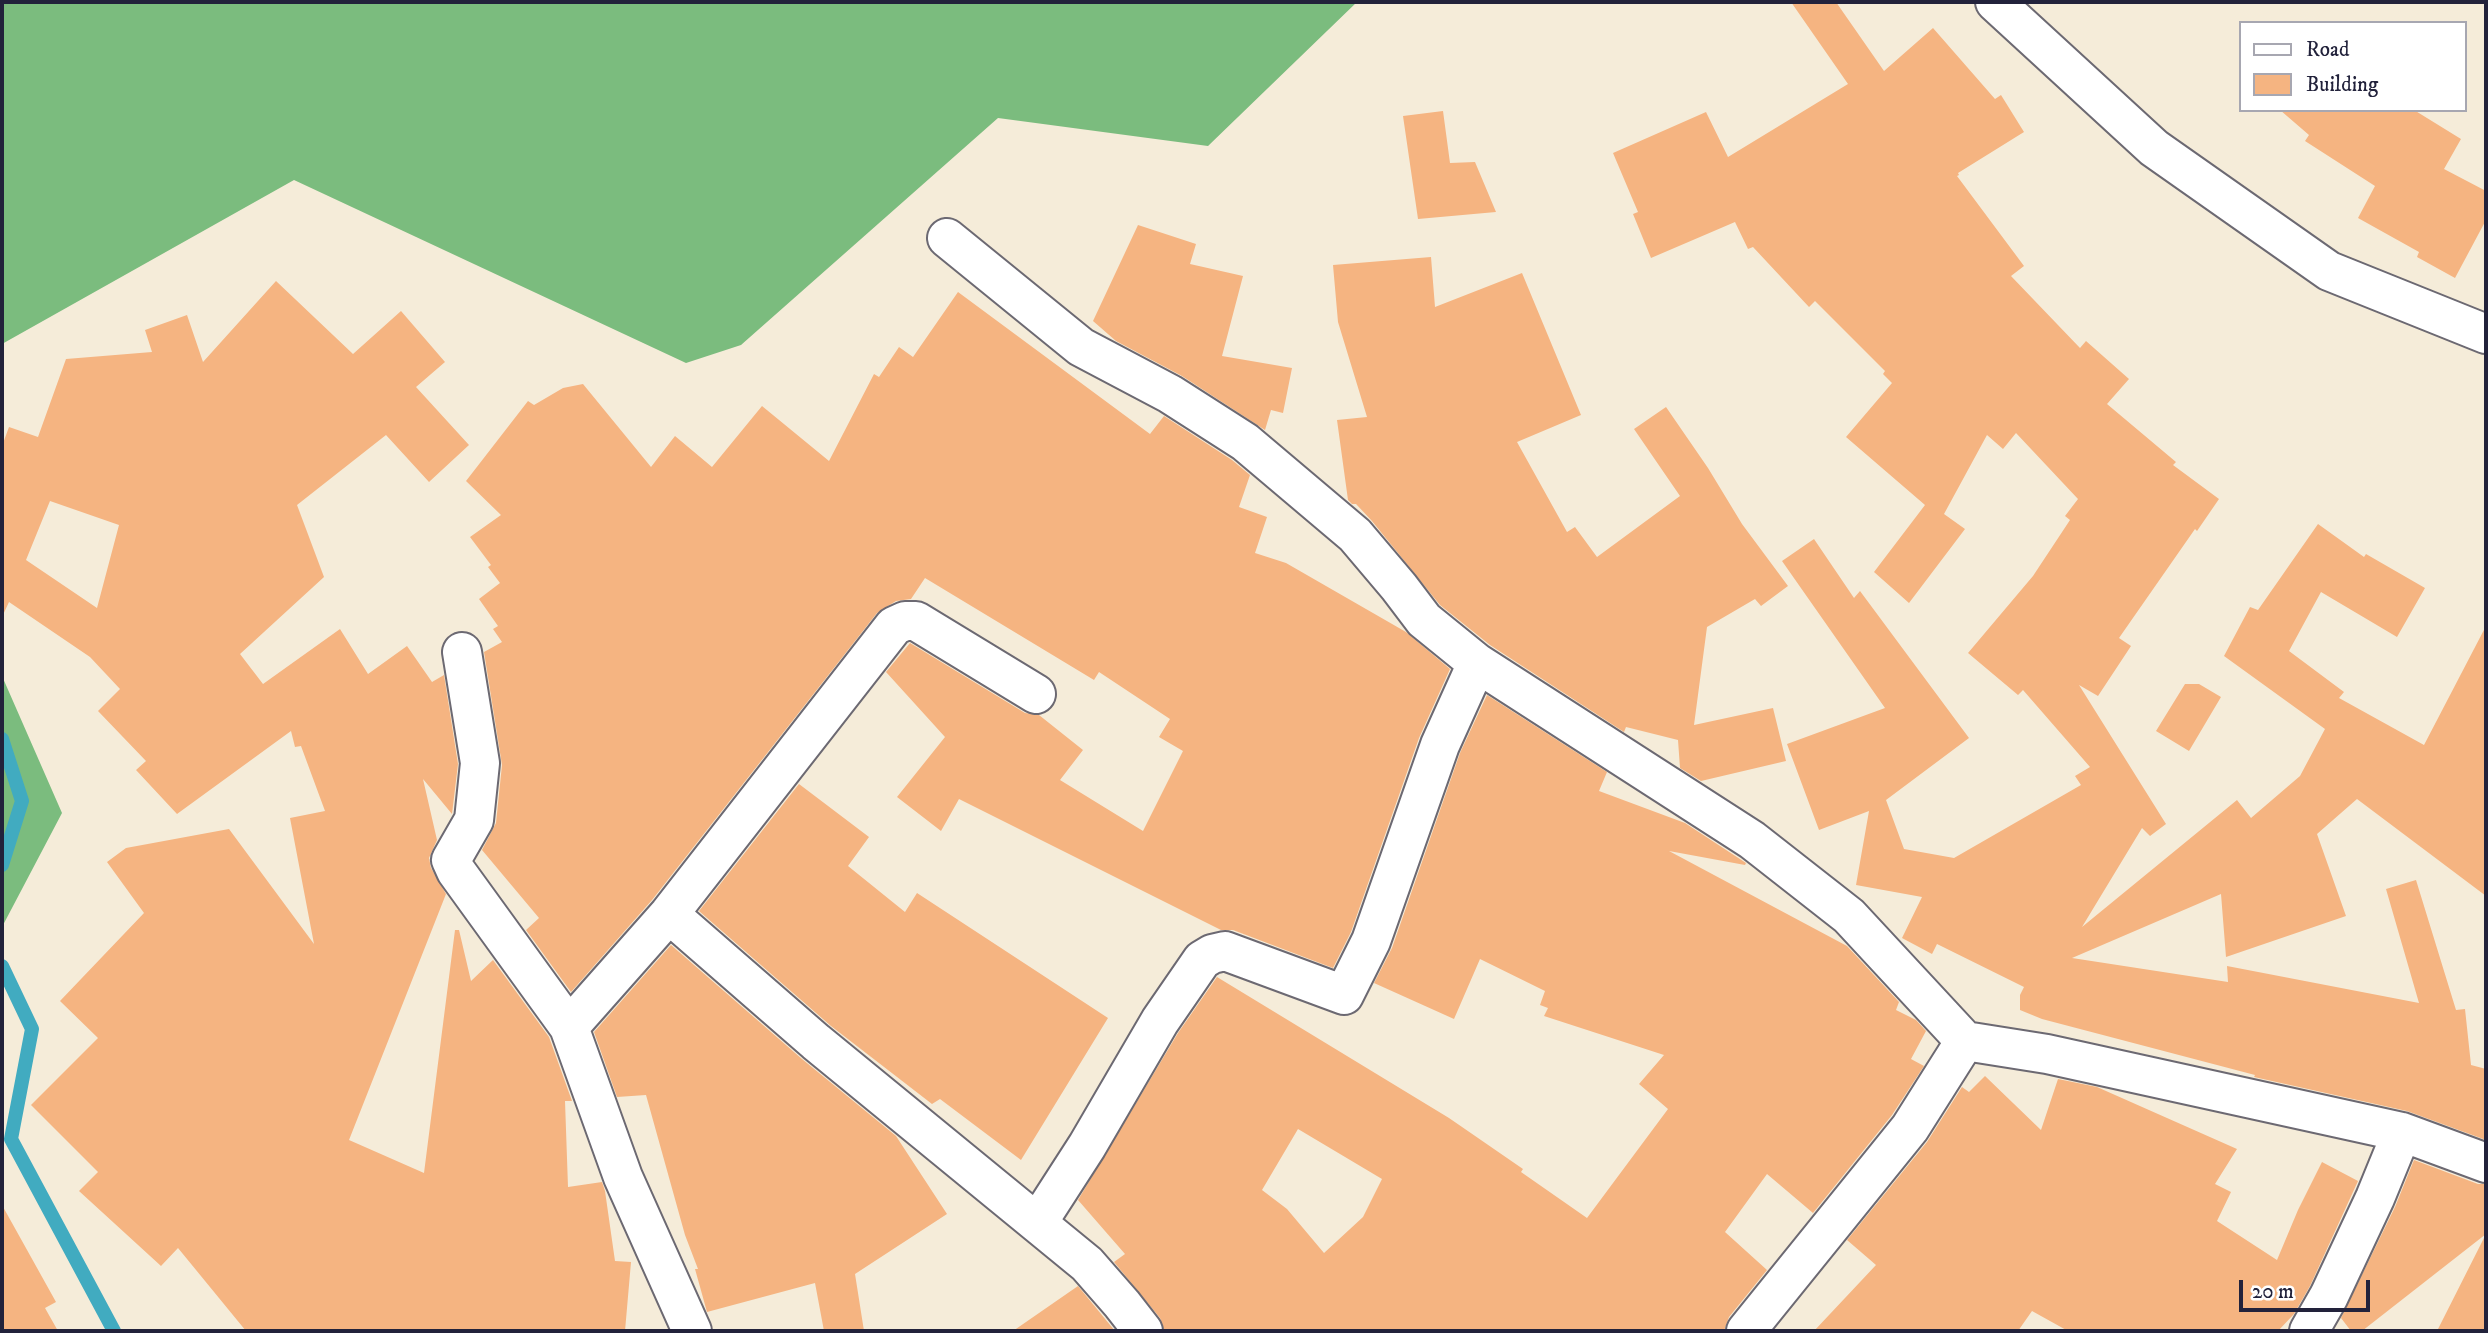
<!DOCTYPE html>
<style>
body{margin:0}
#map{position:relative;width:2488px;height:1333px;overflow:hidden;background:#f5ecd9;font-family:"IM FELL DW Pica",serif}
canvas{display:block}
.frame{position:absolute;inset:0;border:4px solid #22223b;pointer-events:none}
.legend{position:absolute;left:2239px;top:21px;width:228px;height:91px;box-sizing:border-box;background:#fff;border:2px solid #a7a7b1;margin:0;padding:9px 12px;list-style:none;font-size:21px;color:#22223b}
.legend li{display:flex;align-items:center;gap:14px;height:35px}
.legend b{width:35px;border:2px solid #a7a7b1}
.scale{position:absolute;left:2239px;top:1280px;width:131px;height:32px;box-sizing:border-box;border:4px solid #22223b;border-top:0;padding-left:9px;font-size:21px;line-height:24px;white-space:nowrap;color:#22223b;-webkit-text-stroke:5px #fff;paint-order:stroke}
</style>
<div id="map">
<canvas width="2488" height="1333"></canvas>
<div class="frame"></div>
<ul class="legend">
<li><b style="height:9px;background:#fff"></b>Road</li>
<li><b style="height:19px;background:#f5b481"></b>Building</li>
</ul>
<div class="scale">20 m</div>
</div>
<script>
const g = document.querySelector('canvas').getContext('2d');
g.lineJoin = 'round';
function paint(path, color) { g.fillStyle = color; g.fill(path, 'evenodd'); }
const shape = rows => new Path2D(rows.map(r => 'M' + r).join(''));
function strokePath(path, color, width, dash) { g.strokeStyle = color; g.lineWidth = width; g.lineCap = dash ? 'butt' : 'round'; g.setLineDash(dash || []); g.stroke(path); }
paint(shape([
 [2,2,1357,2,1208,146,998,118,741,345,686,363,294,180,2,344],
 [2,676,62,813,2,927]
]), '#7bbc7e');
strokePath(shape([
 [2,739,22,801,2,865],
 [2,966,32,1029,11,1139,114,1331]
]), '#41abc0', 14);
paint(shape([
 [1791,2,1836,2,1884,71,1933,28,1995,99,2001,95,2024,132,1958,173,1959,175,1957,176,2024,266,2011,276,2080,348,2086,341,2129,379,2107,404,2176,462,2173,465,2219,499,2197,531,2195,529,2119,638,2131,646,2098,696,2079,685,2166,824,2150,836,2142,828,2082,927,2237,800,2251,818,2300,776,2325,729,2224,656,2250,607,2258,610,2318,524,2364,557,2366,554,2425,588,2397,637,2321,592,2289,651,2344,692,2339,698,2424,745,2486,626,2486,896,2357,799,2317,834,2346,916,2226,957,2221,894,2072,958,2228,982,2227,966,2419,1003,2386,889,2416,880,2456,1010,2465,1009,2471,1065,2486,1069,2486,1140,2407,1111,2254,1077,2255,1075,2042,1019,2020,1010,2020,995,2024,987,1937,944,1932,954,1902,938,1922,897,1856,885,1869,811,1819,830,1787,744,1885,708,1782,561,1814,539,1854,598,1860,591,1969,738,1886,800,1904,849,1954,858,2081,785,2075,776,2090,767,2023,690,2018,695,1968,653,2033,576,2070,520,2065,516,2078,499,2016,433,2003,449,1987,435,1944,514,1965,529,1909,603,1874,572,1925,505,1846,437,1892,383,1883,374,1885,371,1815,301,1809,307,1753,247,1748,249,1735,222,1651,258,1633,214,1638,212,1613,153,1706,112,1728,157,1848,84],
 [2280,110,2414,110,2461,139,2444,169,2486,191,2486,220,2455,278,2417,257,2419,252,2358,218,2375,186,2305,141,2309,135],
 [1443,111,1450,163,1475,162,1496,212,1418,219,1403,116],
 [1138,225,1196,244,1190,264,1243,276,1222,356,1292,368,1283,413,1271,410,1265,430,1182,376,1116,341,1093,321],
 [1431,257,1435,307,1522,273,1581,415,1517,442,1567,532,1575,527,1597,557,1680,496,1634,429,1666,407,1708,468,1742,524,1788,586,1761,606,1755,599,1707,627,1694,725,1773,708,1786,761,1701,781,1680,768,1678,740,1626,727,1624,732,1490,645,1440,605,1372,521,1356,504,1352,504,1348,500,1337,420,1367,417,1338,322,1333,265],
 [276,281,353,354,401,311,445,362,416,387,469,445,429,482,386,435,297,505,324,577,240,654,263,684,340,629,368,674,407,646,432,682,444,675,458,764,452,814,423,779,437,840,429,858,431,868,446,894,349,1140,424,1173,455,930,459,930,471,981,493,960,549,1037,572,1101,565,1101,568,1187,602,1182,605,1191,615,1261,631,1262,625,1331,246,1331,178,1248,161,1266,79,1191,98,1172,31,1105,98,1038,60,1001,144,913,107,862,126,848,229,829,314,944,290,818,325,811,301,746,295,747,291,731,177,814,136,770,146,761,98,711,120,689,90,657,9,602,2,617,2,446,9,427,38,437,66,359,152,352,145,330,187,315,203,362],
 [50,501,119,525,97,608,26,560],
 [958,292,1150,434,1164,416,1232,460,1250,475,1239,507,1267,517,1255,553,1286,563,1406,632,1450,669,1419,738,1351,932,1333,968,1233,930,1221,930,959,799,941,831,897,797,945,737,886,672,910,643,1025,713,1039,715,1083,750,1060,780,1143,831,1183,751,1159,737,1170,719,1099,672,1094,680,925,578,911,599,896,601,877,613,652,900,571,992,526,930,539,918,482,850,496,823,502,765,484,652,502,642,493,629,498,626,479,599,500,583,488,567,491,565,470,537,501,515,466,481,528,401,534,405,563,388,583,384,651,467,675,436,712,467,762,406,829,461,874,374,879,377,899,347,913,357],
 [2185,684,2199,684,2221,697,2189,751,2156,731],
 [1487,695,1607,772,1599,791,1685,823,1746,863,1745,865,1669,851,1847,946,1899,1002,1896,1010,1916,1020,1926,1031,1911,1059,1924,1066,1892,1115,1813,1213,1767,1174,1725,1232,1767,1270,1729,1317,1724,1331,1164,1331,1160,1318,1114,1262,1125,1254,1078,1200,1178,1033,1217,977,1449,1118,1523,1169,1521,1172,1587,1218,1668,1109,1639,1084,1664,1055,1544,1016,1548,1008,1540,1005,1545,991,1480,959,1454,1019,1374,983,1392,948,1460,753],
 [1298,1129,1382,1179,1363,1217,1324,1253,1287,1209,1262,1190],
 [799,784,869,837,848,866,905,912,917,893,1108,1018,1021,1160,940,1099,932,1104,831,1026,699,911],
 [671,945,802,1059,896,1136,947,1214,855,1274,864,1331,824,1331,815,1283,707,1312,695,1269,698,1269,685,1235,646,1095,617,1097,594,1032],
 [1985,1076,2041,1130,2058,1079,2097,1087,2237,1149,2215,1184,2231,1192,2217,1221,2277,1260,2298,1210,2322,1162,2358,1181,2310,1286,2294,1314,2278,1331,2068,1331,2032,1311,2018,1331,1814,1331,1876,1265,1847,1240,1927,1142,1962,1087,1969,1092],
 [2414,1160,2478,1184,2486,1184,2486,1331,2437,1331,2486,1234,2362,1331,2351,1331,2341,1318,2395,1207],
 [2,1205,56,1302,45,1308,58,1331,2,1331],
 [1078,1286,1115,1331,1013,1331]
]), '#f5b481');
const minor = shape([
 [1995,2,2154,148,2329,271,2486,334],
 [947,238,1081,347,1170,394,1245,442,1355,535,1399,587,1424,620,1477,663],
 [462,652,480,763,474,820,451,860,456,871,569,1027],
 [669,914,816,1042,1087,1264,1122,1304,1143,1331],
 [1038,1222,1087,1146,1160,1021,1202,960,1212,954,1225,951,1344,995,1371,941,1440,745,1477,663,1752,840,1849,916,1965,1041,2047,1054,2402,1132,2486,1163],
 [692,1331,623,1177,569,1027,669,914,894,626,905,621,916,621,1036,694],
 [1746,1331,1910,1128,1965,1041],
 [2309,1331,2329,1296,2375,1198,2402,1132]
]);
strokePath(minor, '#6c6972', 42);
strokePath(minor, '#fff', 38);
</script>
